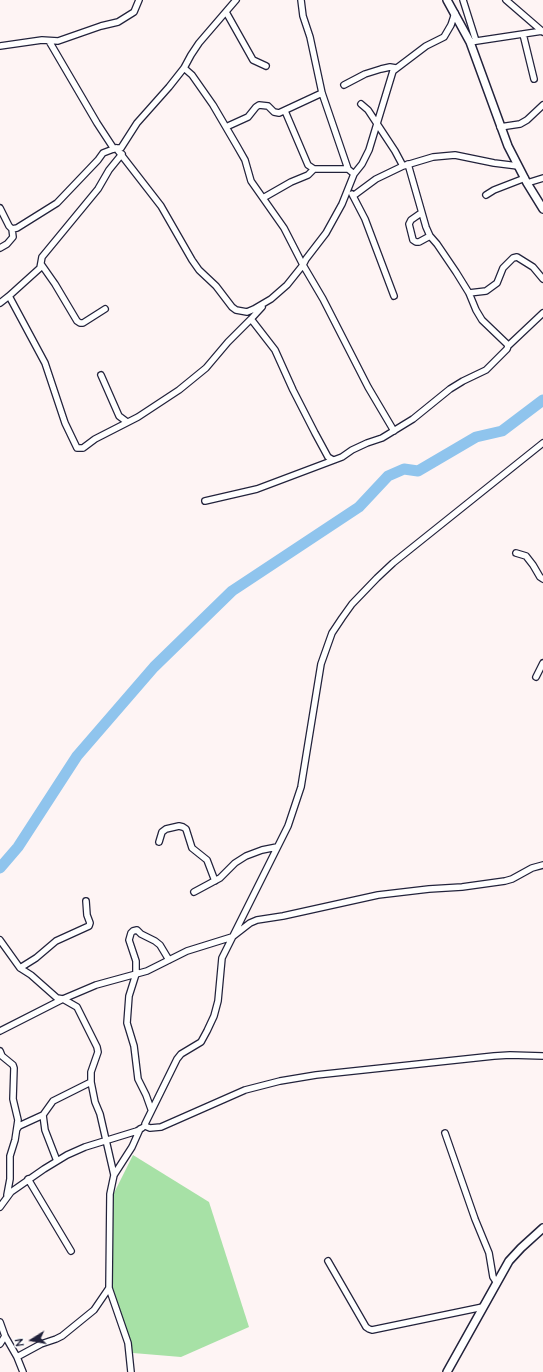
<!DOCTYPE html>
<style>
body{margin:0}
#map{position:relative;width:543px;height:1372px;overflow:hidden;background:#fef4f4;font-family:"Architects Daughter",sans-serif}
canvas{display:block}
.north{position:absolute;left:12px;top:1320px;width:40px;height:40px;-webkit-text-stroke:3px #fff;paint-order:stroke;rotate:259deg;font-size:11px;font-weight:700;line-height:16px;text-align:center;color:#22223b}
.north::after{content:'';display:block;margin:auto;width:14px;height:18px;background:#22223b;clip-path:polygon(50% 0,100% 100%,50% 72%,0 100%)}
</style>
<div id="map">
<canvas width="543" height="1372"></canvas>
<div class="north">N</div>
</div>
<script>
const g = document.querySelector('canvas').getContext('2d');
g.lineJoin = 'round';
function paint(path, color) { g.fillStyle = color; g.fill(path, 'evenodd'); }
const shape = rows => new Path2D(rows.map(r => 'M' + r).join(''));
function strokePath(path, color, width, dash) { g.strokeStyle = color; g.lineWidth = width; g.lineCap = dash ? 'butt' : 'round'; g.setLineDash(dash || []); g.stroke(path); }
paint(shape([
 [133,1155,209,1202,249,1327,181,1357,133,1353,112,1286,113,1195]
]), '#a7e1a6');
strokePath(shape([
 [0,868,18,847,77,756,154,667,232,591,359,507,388,476,404,469,418,471,476,437,502,431,543,400]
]), '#8fc4ed', 11);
const minor = shape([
 [301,0,303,16,310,37,322,93,348,169,354,174],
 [463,0,476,41],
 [506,0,543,32],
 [226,12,253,60,266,66],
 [523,34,534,79],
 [49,41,97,123,114,149],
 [470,42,543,31],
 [0,46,42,40,58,41,101,26,118,22,134,12,139,0],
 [184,68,192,75,213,105,237,146,245,160,251,181,284,228,303,265,323,299,368,387,394,431],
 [344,85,365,74,381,69,390,67,396,68],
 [361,104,368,110,395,151,403,166],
 [285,111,308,165,314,169,348,169],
 [226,127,248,117,256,107,259,105,268,106,274,112,279,113,322,93],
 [500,127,520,124,527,120,543,105],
 [116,148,161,206,192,260,199,270,216,286,232,307,236,310,247,312,254,309,271,299,287,285,303,265,306,259,326,233,342,204,354,174,362,164,369,150,393,71,426,46,444,37,451,25,455,13],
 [122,154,109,170,98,189,42,257,40,268,9,296,45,363,65,423,77,448,83,448,95,439,138,417,179,390,206,368,228,342,251,319,262,307],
 [527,183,543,178],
 [352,194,365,219,394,296],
 [486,195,494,190,525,178],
 [353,196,376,179,403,166,433,157,455,155,494,163,518,166],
 [263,198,291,182,308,175,314,169],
 [0,208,9,226,12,229,17,228,57,203,98,160,103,153,116,148,121,148,137,123,169,87,184,68,191,55,199,43,236,0],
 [421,213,411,220,409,224,413,240,416,242,419,242,430,236],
 [0,248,7,244,13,237,12,229],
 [41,264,55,284,77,321,80,323,83,323,105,309],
 [469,293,486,291,497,283,503,268,513,258,517,257,533,267,543,279],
 [0,303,9,296],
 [251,319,275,350,293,390,315,433,328,457,333,460],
 [508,346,543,313],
 [101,375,119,416,127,422],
 [543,443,393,563,377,578,352,604,342,618,332,633,321,664,301,787,288,826,222,958,218,1001,214,1016,207,1031,201,1042,181,1054,177,1059,145,1124,145,1126,150,1128,161,1127,245,1090,280,1081,316,1075,494,1056,510,1055,543,1056],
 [205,501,257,489,342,457,352,450,367,443,382,438,413,419,450,389,463,381,486,370,507,349,508,346,507,344,482,320,476,310,469,293,456,272,437,244,430,236,426,227,408,164],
 [516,553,526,556,533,565,540,577,543,579],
 [536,677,543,663],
 [159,842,162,832,166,829,179,826,183,827,186,829,192,848,207,860,215,881],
 [194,892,220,878,235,863,246,856,262,850,277,847],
 [0,940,20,968,31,975,57,998,63,999,96,985,147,971,187,951,232,937,250,923,257,920,283,916,378,895,429,889,462,887,505,881,512,879,532,868,543,865],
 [20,968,36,958,56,941,89,926,90,923,87,915,86,901],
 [0,1031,63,999,77,1007,97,1047,98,1052,91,1072,91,1082,95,1102,100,1114,114,1175],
 [0,1051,2,1056,13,1065,14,1068,13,1099,18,1120,15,1140,10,1156,10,1179,7,1195],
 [151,1109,146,1095,138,1079,134,1046,127,1023,129,996,136,974,136,961,129,940,131,933,133,931,137,930,141,934,155,941,160,945,169,960],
 [43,1115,45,1130,57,1161],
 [17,1129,19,1126,43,1115,53,1101,91,1082],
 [445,1133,475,1219,489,1253,493,1277,497,1283],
 [28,1179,71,1251],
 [0,1207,11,1192,44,1169,67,1155,85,1147,137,1131,142,1128],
 [328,1261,366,1327,369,1329,372,1330,483,1307],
 [0,1322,5,1336,17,1357,23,1372],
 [0,1344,5,1336],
 [17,1357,41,1344,56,1339,62,1336,94,1310,109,1288],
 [131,1372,128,1343,109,1288,110,1194,114,1175,132,1147,140,1129]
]);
const tertiary = shape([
 [447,0,470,42,508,146,527,183,543,209],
 [447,1372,509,1261,521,1248,543,1228]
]);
strokePath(minor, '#22223b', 8);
strokePath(tertiary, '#22223b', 10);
strokePath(minor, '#fff', 5.5);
strokePath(tertiary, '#fff', 7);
</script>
